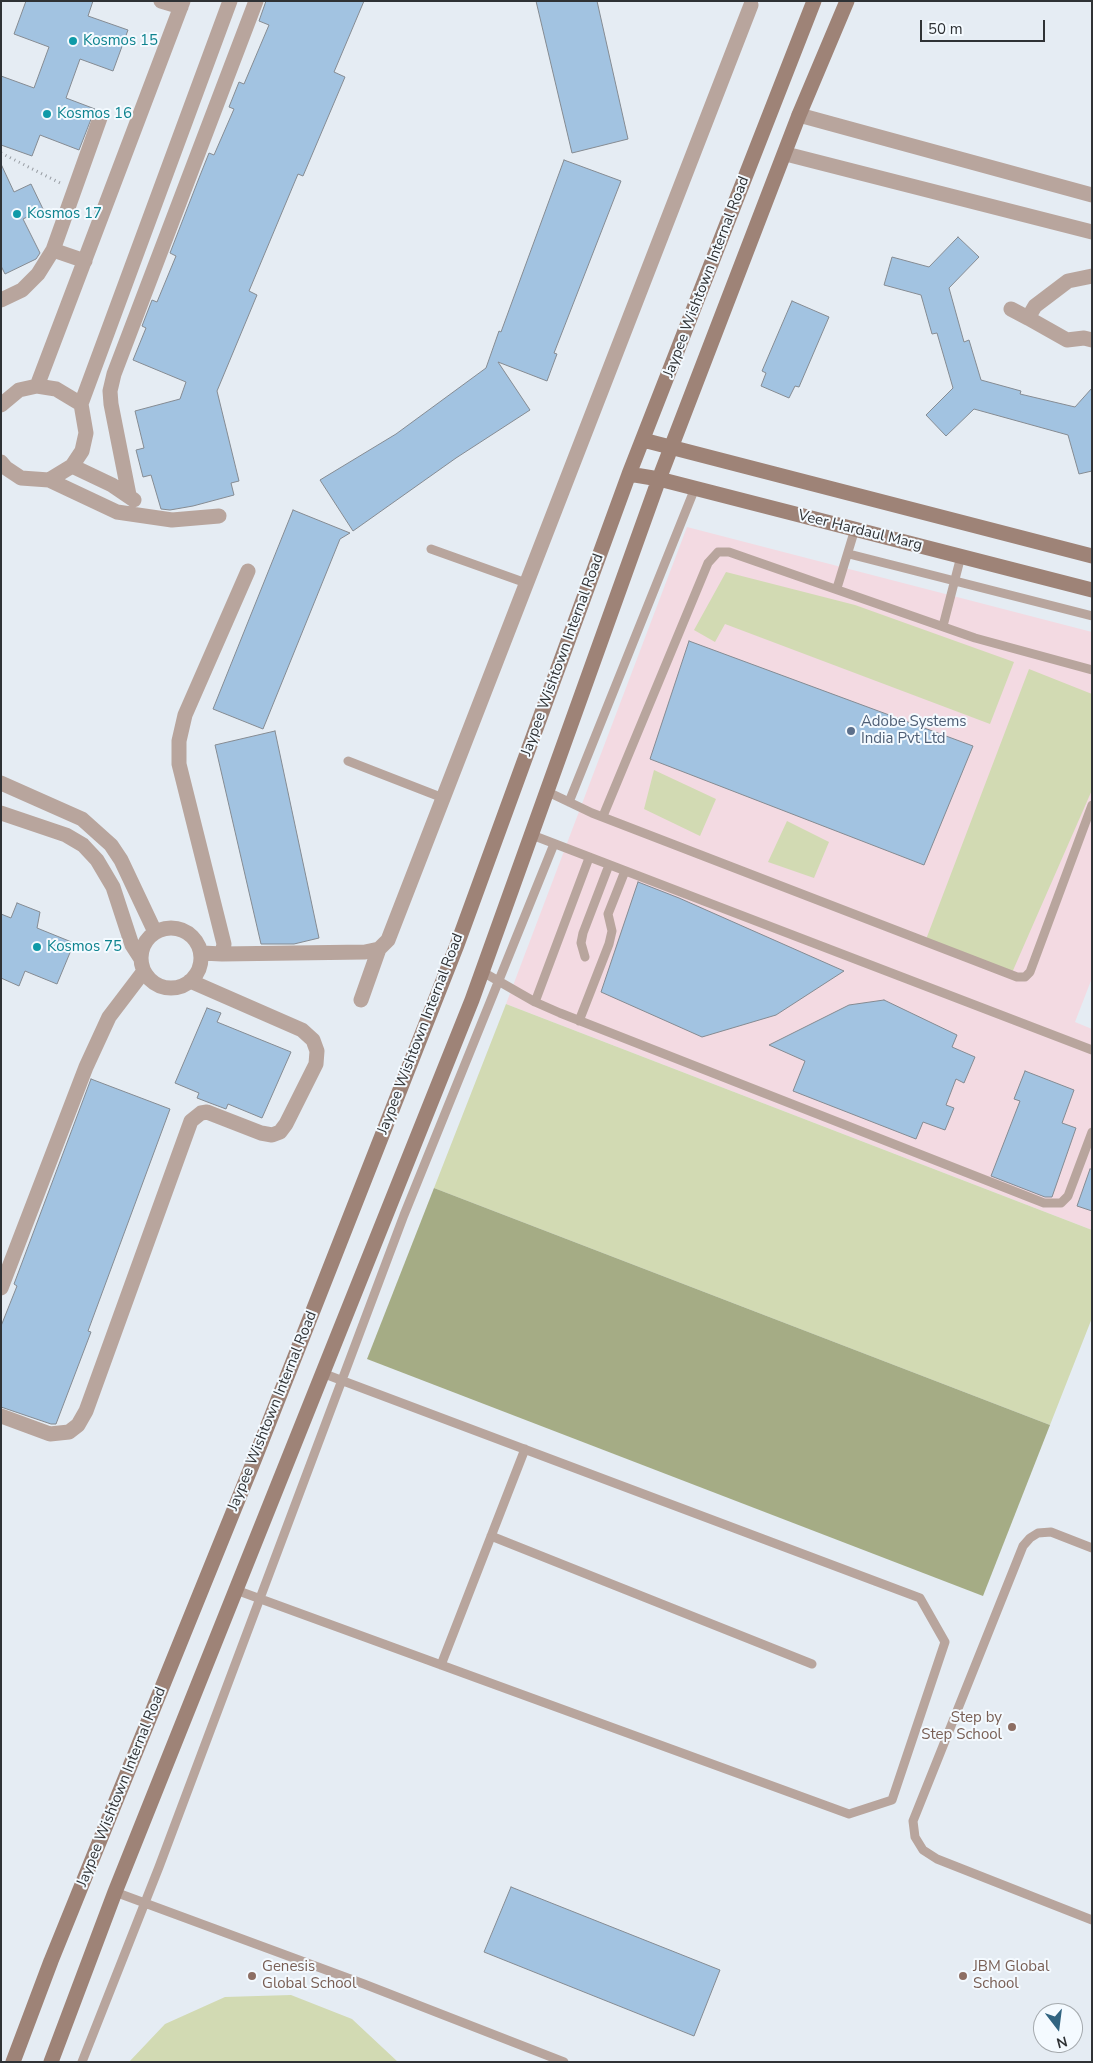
<!DOCTYPE html>
<style>
body{margin:0}
#map{position:relative;width:1093px;height:2063px;overflow:hidden;background:#e5ecf3;font-family:"Nunito Sans",sans-serif}
canvas{display:block}
.frame{position:absolute;inset:0;border:2px solid #2f3235;pointer-events:none}
.north{position:absolute;left:1033px;top:2003px;width:50px;height:50px;box-sizing:border-box;background:#f4faff;border:1px solid #a5aaae;border-radius:50%;rotate:165deg;font-size:14px;font-weight:700;line-height:20px;text-align:center;color:#2f3235}
.north::after{content:'';display:block;margin:auto;width:18px;height:22px;background:#316481;clip-path:polygon(50% 0,100% 100%,50% 72%,0 100%)}
.scale{position:absolute;left:920px;top:20px;width:125px;height:22px;box-sizing:border-box;border:2px solid #2f3235;border-top:0;padding-left:6px;font-size:15px;line-height:18px;white-space:nowrap;color:#2f3235;-webkit-text-stroke:4px #f4faff;paint-order:stroke}
</style>
<div id="map">
<canvas width="1093" height="2063"></canvas>
<div class="frame"></div>
<div class="north">N</div>
<div class="scale">50 m</div>
</div>
<script>
const g = document.querySelector('canvas').getContext('2d');
g.lineJoin = 'round';
function paint(path, color) { g.fillStyle = color; g.fill(path, 'evenodd'); }
const shape = rows => new Path2D(rows.map(r => 'M' + r).join(''));
function strokePath(path, color, width, dash) { g.strokeStyle = color; g.lineWidth = width; g.lineCap = dash ? 'butt' : 'round'; g.setLineDash(dash || []); g.stroke(path); }
function label(font, color, halo, rows, align = 'center') {
  g.font = font + ' "Nunito Sans",sans-serif'; g.lineWidth = 4; g.setLineDash([]); g.textBaseline = 'middle'; g.strokeStyle = halo; g.fillStyle = color; for (const [text, x, y, turn = 0] of rows) {
    g.save(); g.translate(x, y); g.rotate((+turn || 0) * Math.PI / 180); g.textAlign = isNaN(turn) ? turn : align; if (halo) g.strokeText(text, 0, 0); g.fillText(text, 0, 0); g.restore();
  }
}
paint(shape([
 [687,527,1092,632,1092,978,1075,1022,1092,1029,1092,1230,506,1004]
]), '#f3dae2');
paint(shape([
 [726,572,855,605,1014,662,990,724,725,624,715,642,694,630],
 [1029,669,1092,694,1092,790,1011,975,925,942],
 [654,770,716,799,700,836,644,809],
 [787,821,829,842,814,878,768,862],
 [506,1004,1092,1230,1092,1318,1050,1425,434,1188],
 [291,1995,352,2019,398,2062,129,2062,165,2024,225,1997]
]), '#d2dab3');
paint(shape([
 [434,1188,1050,1425,983,1596,367,1359]
]), '#a5ac85');
const building = shape([
 [26,1,93,1,88,16,128,30,113,71,80,59,66,98,95,109,79,150,40,135,32,156,1,145,1,76,34,88,49,47,14,34,26,1],
 [266,1,364,1,334,72,345,77,303,176,298,174,249,291,257,295,217,391,239,481,231,483,234,495,193,506,170,510,161,509,151,475,143,477,136,450,144,448,135,411,180,399,186,382,133,360,146,328,142,326,152,300,157,302,176,256,170,253,199,178,209,153,214,155,234,109,229,107,239,82,244,84,269,25,259,21,266,1],
 [536,1,597,1,628,139,572,153,536,1],
 [564,160,621,181,554,353,557,354,547,381,498,362,530,410,456,458,353,531,320,480,396,434,486,368,499,331,501,332,564,160],
 [1,164,14,192,31,184,43,209,23,219,40,253,36,259,5,274,1,266,1,164],
 [958,237,979,257,949,288,964,342,969,340,981,380,1021,391,1020,394,1075,407,1092,388,1092,471,1079,474,1068,435,974,409,946,436,926,415,953,388,937,333,932,334,921,295,884,285,892,257,929,267,958,237],
 [792,301,829,317,799,387,795,386,789,398,761,386,766,373,762,371,792,301],
 [293,510,350,533,340,539,263,729,213,709,293,510],
 [689,641,973,746,924,865,650,759,689,641],
 [275,731,319,938,294,944,261,944,215,745,275,731],
 [638,882,679,898,844,971,776,1015,702,1037,601,992,638,882],
 [17,903,40,912,37,928,74,943,57,984,25,971,19,986,1,978,1,914,11,918,17,903],
 [884,1000,957,1035,952,1047,975,1057,964,1083,956,1079,946,1105,954,1108,945,1130,923,1122,916,1139,793,1091,805,1061,769,1045,849,1005,884,1000],
 [207,1008,221,1013,217,1022,291,1052,262,1118,228,1104,226,1109,210,1103,197,1098,199,1093,175,1083,207,1008],
 [1025,1071,1074,1090,1062,1123,1076,1128,1052,1197,1045,1197,991,1176,1020,1101,1014,1099,1025,1071],
 [91,1079,170,1109,88,1331,91,1332,56,1424,51,1424,1,1407,1,1326,17,1286,14,1284,91,1079],
 [1090,1169,1092,1169,1092,1211,1077,1206,1090,1169],
 [511,1887,720,1970,694,2036,484,1952,511,1887]
]);
paint(building, '#a2c3e1');
strokePath(building, '#858b92', 1);
strokePath(shape([
 [1,153,62,184]
]), '#979ca2', 3, [1, 4]);
strokePath(shape([
 [431,549,526,583],
 [849,554,1092,616],
 [837,588,855,529],
 [943,626,961,556],
 [348,761,443,798],
 [548,792,592,813,1017,977,1025,977,1030,972,1092,805],
 [569,802,695,488],
 [603,816,708,563,718,552,729,552,975,638,1092,670],
 [532,835,1092,1050],
 [585,957,581,943,583,933,609,865],
 [481,971,535,1002,560,1013,1044,1203,1061,1203,1068,1196,1092,1132],
 [535,1002,589,858],
 [579,1021,609,944,612,931,608,914,625,871],
 [491,1536,812,1664],
 [1092,1548,1051,1532,1038,1533,1030,1538,1023,1546,913,1821,915,1837,923,1850,937,1859,1092,1920],
 [236,1590,849,1814,892,1800,945,1642,920,1598,322,1373],
 [441,1665,525,1449],
 [115,1892,364,1984,564,2062],
 [82,2062,159,1867,404,1215,554,844]
]), '#b8a59d', 9);
strokePath(shape([
 [161,1,181,7],
 [799,115,1092,195],
 [786,154,1092,232],
 [53,250,85,261],
 [1092,276,1068,281,1035,306,1028,318,1067,340,1084,338,1092,340],
 [1,300,22,290,38,274,53,250,100,118],
 [1011,309,1028,318],
 [37,386,183,1],
 [81,404,230,1],
 [1,405,19,390,37,386,56,389,81,404,86,433,82,451,72,466,49,480,21,478,6,468,1,462],
 [72,466,112,485,134,500],
 [49,480,117,512,172,520,219,516],
 [129,495,111,404,110,391,114,374,256,1],
 [1,783,82,819,111,845,121,860,155,932],
 [1,813,66,835,83,845,97,860,113,887,132,945,141,959],
 '141 958a30 30 0 1 1 60 0a30 30 0 1 1-60 0Z',
 [202,953,222,954,224,944,179,764,179,741,185,715,248,571],
 [222,954,365,952,379,949,388,940,751,5],
 [361,1000,379,949],
 [1,1288,86,1067,109,1017,144,971],
 [1,1416,50,1434,69,1432,78,1425,86,1411,191,1121,201,1113,207,1112,261,1133,272,1135,280,1132,286,1124,316,1064,317,1051,313,1040,302,1030,190,981]
]), '#b8a59d', 15);
strokePath(shape([
 [643,440,1092,556],
 [629,474,659,479,1092,590],
 [13,2062,51,1961,255,1458,457,945,629,474,814,1],
 [51,2062,115,1892,472,1000,659,479,799,115,847,1]
]), '#9e8377', 15);
for (const [x, y, r, color] of [
 [73,41,5,"#0f9aa8"],
 [47,114,5,"#0f9aa8"],
 [17,214,5,"#0f9aa8"],
 [851,731,5,"#5c6f8a"],
 [37,947,5,"#0f9aa8"],
 [1012,1727,5,"#8d6e63"],
 [252,1976,5,"#8d6e63"],
 [963,1976,5,"#8d6e63"]
]) { const dot = new Path2D(); dot.arc(x, y, r, 0, 2 * Math.PI); g.fillStyle = color; g.fill(dot); strokePath(dot, '#f4faff', 2); }
label('15px', '#0d838f', '#f4faff', [
 ["Kosmos 15",83,41],
 ["Kosmos 16",57,114],
 ["Kosmos 17",27,214],
 ["Kosmos 75",47,947]
], 'left');
label('15px', '#2f3235', '#f4faff', [
 ["Jaypee Wishtown Internal Road",707,277,-69],
 ["Veer Hardaul Marg",860,531,14],
 ["Jaypee Wishtown Internal Road",563,655,-70],
 ["Jaypee Wishtown Internal Road",421,1034,-69],
 ["Jaypee Wishtown Internal Road",273,1411,-68],
 ["Jaypee Wishtown Internal Road",122,1787,-68]
]);
label('15px', '#4e5e75', '#f4faff', [
 ["Adobe Systems",861,722],
 ["India Pvt Ltd",861,739]
], 'left');
label('15px', '#785e54', '#f4faff', [
 ["Step by",1002,1718,"right"],
 ["Step School",1002,1735,"right"],
 ["Genesis",262,1967],
 ["Global School",262,1984],
 ["JBM Global",973,1967],
 ["School",973,1984]
], 'left');
</script>
